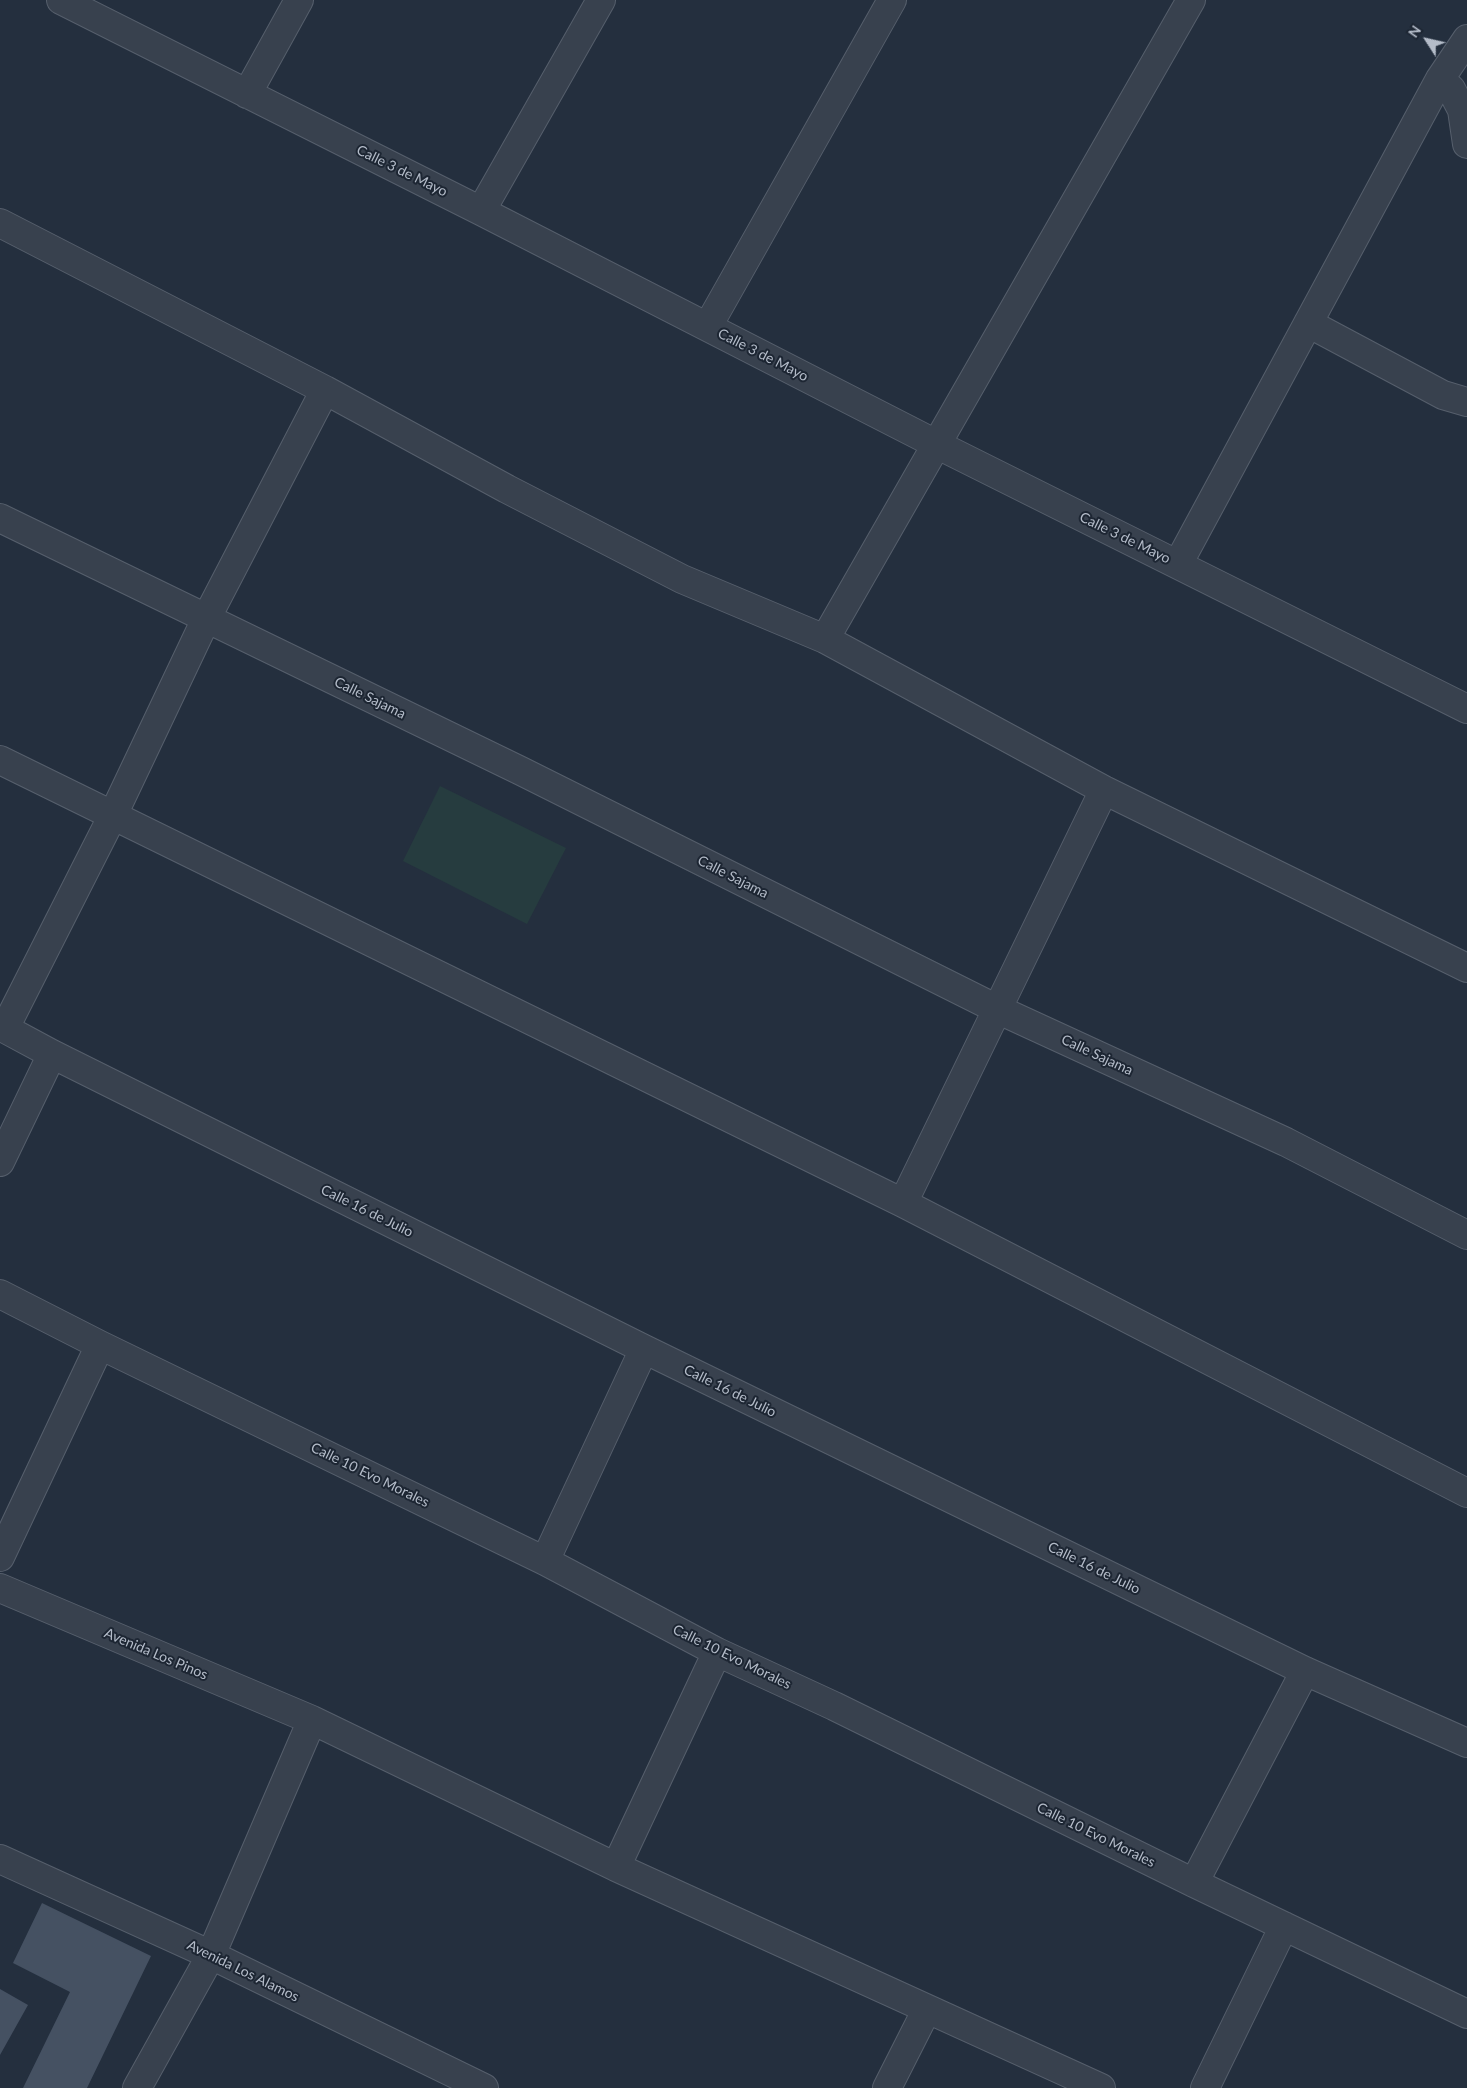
<!DOCTYPE html>
<style>
body{margin:0}
#map{position:relative;width:1467px;height:2088px;overflow:hidden;background:#242f3e;font-family:Lato,sans-serif}
canvas{display:block}
.north{position:absolute;left:1402px;top:15px;width:50px;height:50px;-webkit-text-stroke:4px #1d2633;paint-order:stroke;rotate:305deg;font-size:14px;font-weight:700;line-height:20px;text-align:center;color:#b4bcc9}
.north::after{content:'';display:block;margin:auto;width:18px;height:22px;background:#b4bcc9;clip-path:polygon(50% 0,100% 100%,50% 72%,0 100%)}
</style>
<div id="map">
<canvas width="1467" height="2088"></canvas>
<div class="north">N</div>
</div>
<script>
const g = document.querySelector('canvas').getContext('2d');
g.lineJoin = 'round';
function paint(path, color) { g.fillStyle = color; g.fill(path, 'evenodd'); }
const shape = rows => new Path2D(rows.map(r => 'M' + r).join(''));
function strokePath(path, color, width, dash) { g.strokeStyle = color; g.lineWidth = width; g.lineCap = dash ? 'butt' : 'round'; g.setLineDash(dash || []); g.stroke(path); }
function label(font, color, halo, rows, align = 'center') {
  g.font = font + ' Lato,sans-serif'; g.lineWidth = 4; g.setLineDash([]); g.textBaseline = 'middle'; g.strokeStyle = halo; g.fillStyle = color; for (const [text, x, y, turn = 0] of rows) {
    g.save(); g.translate(x, y); g.rotate((+turn || 0) * Math.PI / 180); g.textAlign = isNaN(turn) ? turn : align; if (halo) g.strokeText(text, 0, 0); g.fillText(text, 0, 0); g.restore();
  }
}
paint(shape([
 [440,786,566,848,527,924,403,861]
]), '#263c3f');
paint(shape([
 [42,1903,151,1956,87,2088,23,2088,70,1992,13,1963],
 [0,1989,28,2005,0,2055]
]), '#455162');
const minor = shape([
 [61,0,481,211,938,445,1467,709],
 [1440,79,1451,89,1462,110,1467,144],
 [247,94,299,0],
 [481,211,601,0],
 [0,223,325,390,507,489,682,579,825,639,1104,790,1467,968],
 [1308,323,1443,395,1467,402],
 [708,326,892,0],
 [0,518,521,771,997,1009,1286,1142,1467,1235],
 [1178,564,1440,79,1467,39],
 [825,639,1191,0],
 [0,760,903,1203,1467,1493],
 [0,1026,52,1054,644,1349,1305,1671,1467,1743],
 [5,1028,113,815,206,619,325,390],
 [0,1162,52,1054],
 [903,1203,1104,790],
 [0,1294,100,1345,545,1561,717,1652,834,1706,1194,1883,1467,2014],
 [0,1557,100,1345],
 [545,1561,644,1349],
 [0,1588,312,1720,616,1867,1101,2088],
 [0,1859,211,1955,484,2088],
 [616,1867,717,1652],
 [1194,1883,1305,1671],
 [137,2088,211,1955,312,1720],
 [887,2088,927,2009],
 [1205,2088,1284,1926]
]);
strokePath(minor, '#565f6c', 30);
strokePath(minor, '#38414e', 28);
label('14px', '#b4bcc9', '#1d2633', [
 ["Calle 3 de Mayo",402,171,26],
 ["Calle 3 de Mayo",763,355,27],
 ["Calle 3 de Mayo",1125,538,26],
 ["Calle Sajama",370,698,26],
 ["Calle Sajama",733,877,27],
 ["Calle Sajama",1097,1055,25],
 ["Calle 16 de Julio",367,1211,26],
 ["Calle 16 de Julio",730,1391,26],
 ["Calle 10 Evo Morales",370,1475,26],
 ["Calle 16 de Julio",1094,1568,26],
 ["Avenida Los Pinos",156,1654,23],
 ["Calle 10 Evo Morales",732,1657,26],
 ["Calle 10 Evo Morales",1096,1835,26],
 ["Avenida Los Alamos",243,1971,26]
]);
</script>
